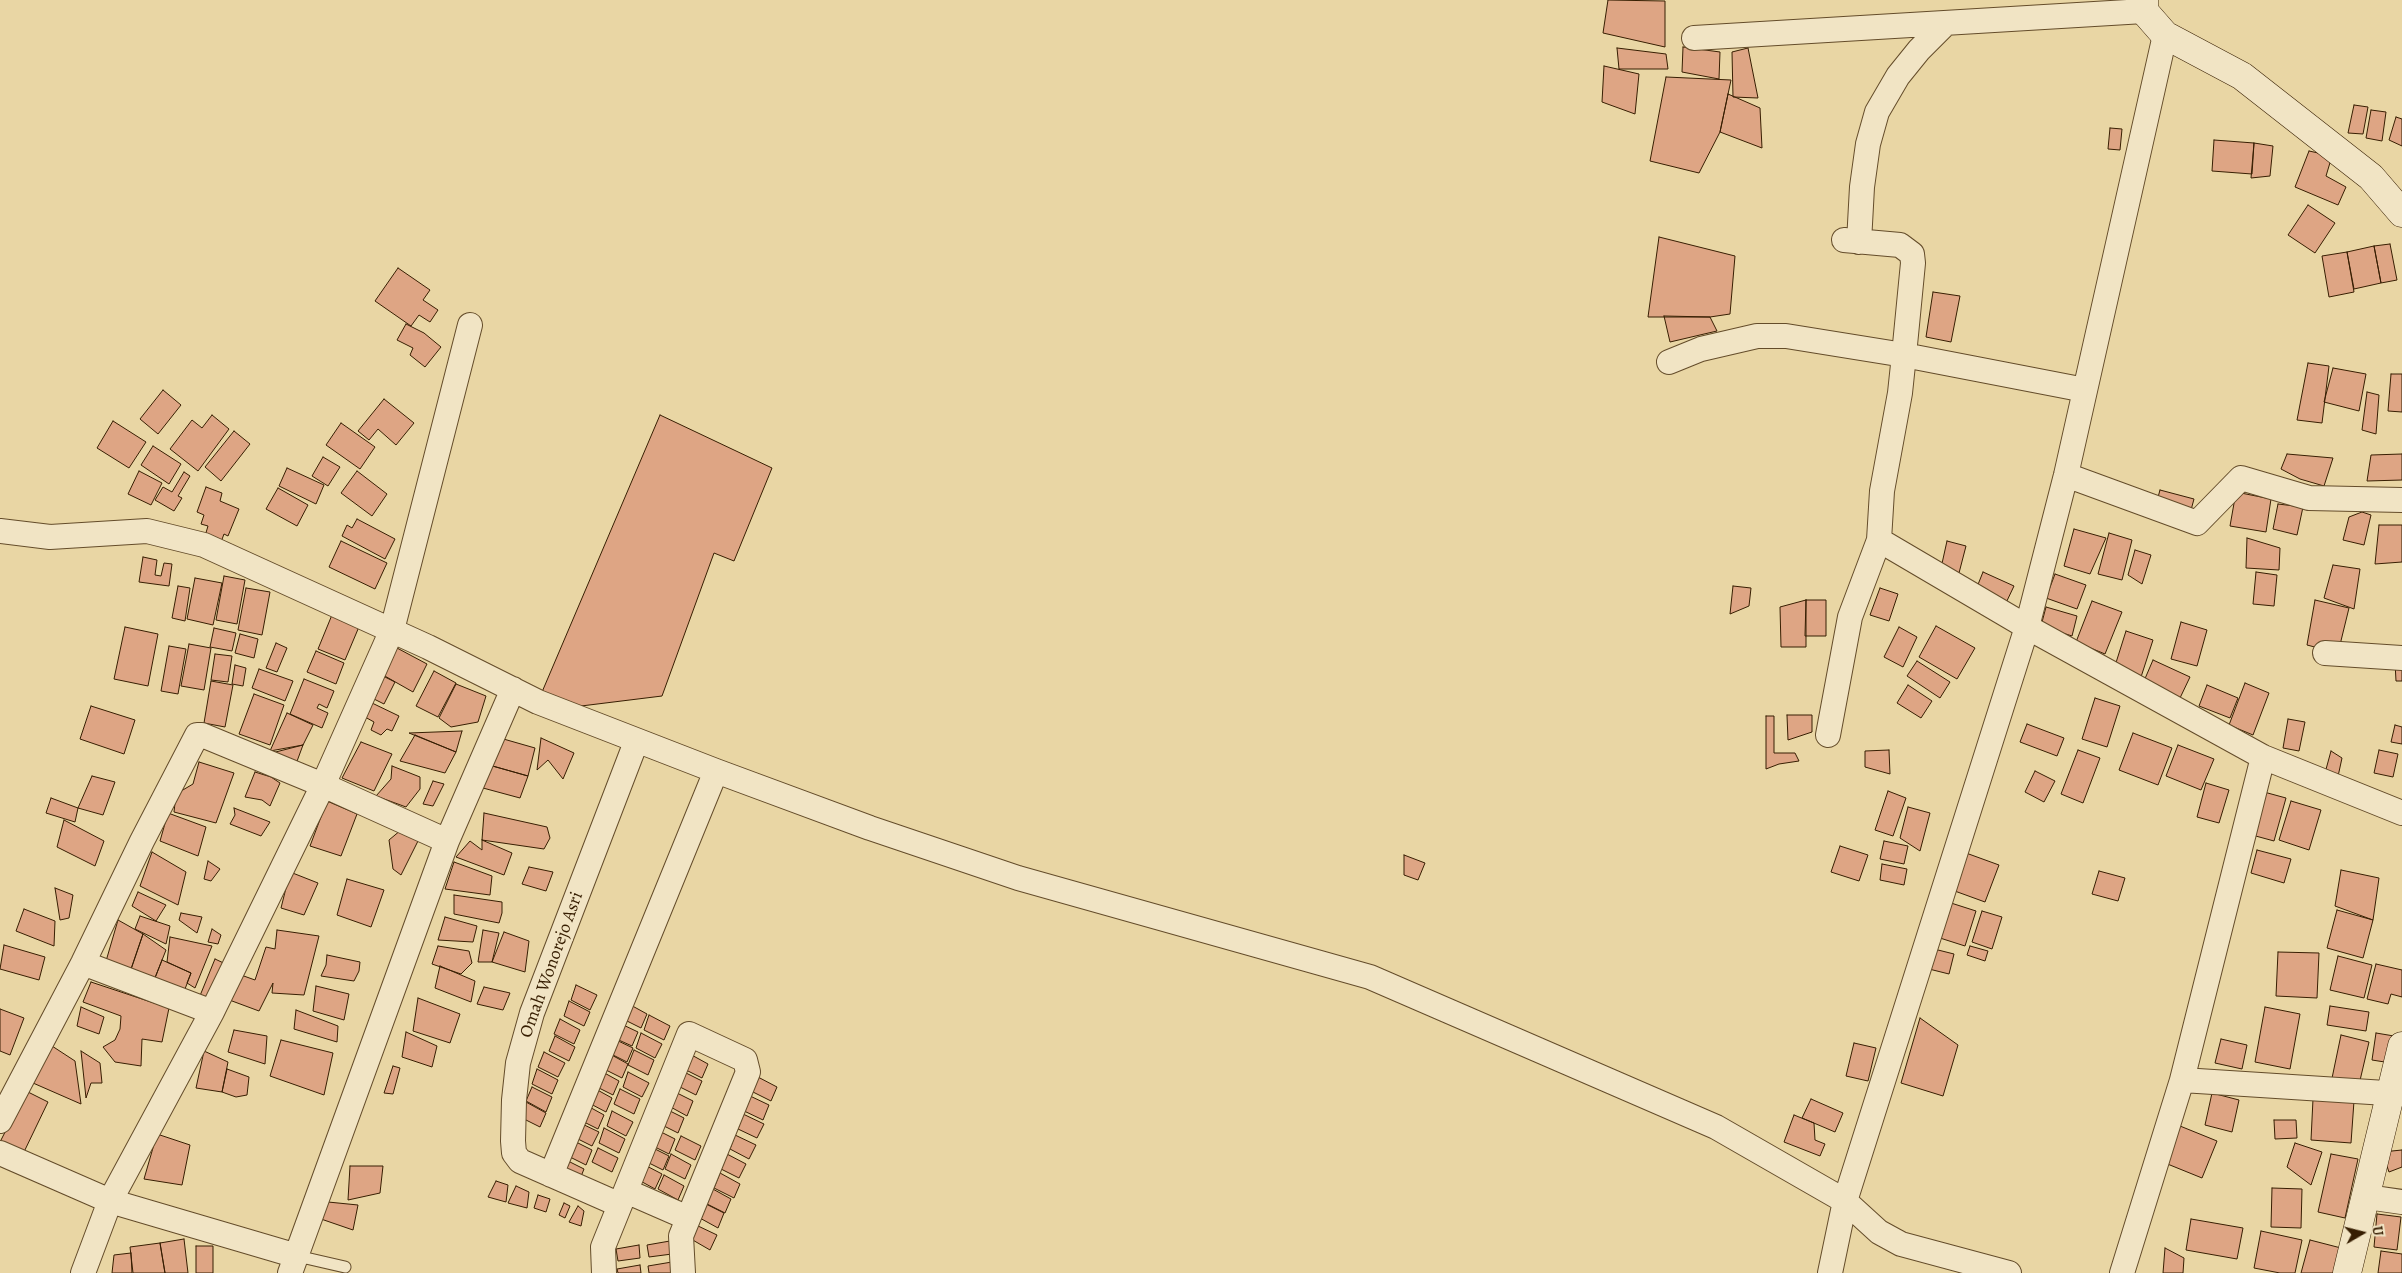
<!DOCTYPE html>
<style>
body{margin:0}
#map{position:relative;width:2402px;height:1273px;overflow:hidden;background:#e9d6a4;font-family:Alegreya,serif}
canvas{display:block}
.north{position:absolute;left:2337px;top:1208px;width:50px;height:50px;-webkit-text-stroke:4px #f1e4c4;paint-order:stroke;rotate:82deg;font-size:14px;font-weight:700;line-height:20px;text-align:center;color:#371e02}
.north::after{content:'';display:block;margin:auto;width:18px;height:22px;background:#371e02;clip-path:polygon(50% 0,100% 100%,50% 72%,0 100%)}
</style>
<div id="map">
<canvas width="2402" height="1273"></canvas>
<div class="north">U</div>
</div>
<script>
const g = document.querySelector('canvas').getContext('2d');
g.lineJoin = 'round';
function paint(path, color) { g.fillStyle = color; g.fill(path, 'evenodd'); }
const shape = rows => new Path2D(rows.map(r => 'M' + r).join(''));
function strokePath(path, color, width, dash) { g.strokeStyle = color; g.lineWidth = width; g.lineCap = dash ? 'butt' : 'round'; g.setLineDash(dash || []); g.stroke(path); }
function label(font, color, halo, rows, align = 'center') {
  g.font = font + ' Alegreya,serif'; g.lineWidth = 4.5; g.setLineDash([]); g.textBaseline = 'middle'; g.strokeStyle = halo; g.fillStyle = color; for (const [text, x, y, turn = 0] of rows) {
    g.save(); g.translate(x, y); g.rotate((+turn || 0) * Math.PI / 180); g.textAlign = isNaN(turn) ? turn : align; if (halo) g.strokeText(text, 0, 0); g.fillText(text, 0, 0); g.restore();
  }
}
const building = shape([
 [1608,0,1665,1,1665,47,1603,33,1608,0],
 [1683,47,1720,52,1719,79,1682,72,1683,47],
 [1617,48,1666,54,1668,69,1619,69,1617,48],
 [1748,48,1758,98,1733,97,1732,52,1748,48],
 [1604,66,1639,74,1635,114,1602,102,1604,66],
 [1666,77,1731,80,1720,132,1699,173,1650,161,1666,77],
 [1728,94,1760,108,1762,148,1720,132,1728,94],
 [2354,105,2368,107,2363,134,2348,133,2354,105],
 [2371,110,2386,112,2382,141,2366,138,2371,110],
 [2396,117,2402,119,2402,146,2389,140,2396,117],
 [2110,128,2122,129,2120,150,2108,149,2110,128],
 [2214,140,2254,143,2252,174,2212,171,2214,140],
 [2254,143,2273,146,2270,176,2251,178,2254,143],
 [2309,151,2332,156,2326,176,2346,187,2338,205,2295,187,2309,151],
 [2308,205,2335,223,2315,253,2288,235,2308,205],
 [1659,237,1735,256,1730,314,1710,317,1648,317,1659,237],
 [2390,244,2397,280,2381,283,2374,246,2390,244],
 [2374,246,2381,283,2354,289,2347,252,2374,246],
 [2347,252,2354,292,2329,297,2322,256,2347,252],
 [398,268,430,290,423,300,438,310,430,322,419,315,411,326,375,301,398,268],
 [1933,292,1960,296,1951,342,1926,337,1933,292],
 [1664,316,1710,317,1717,331,1670,342,1664,316],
 [406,324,424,333,441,347,425,367,410,355,413,348,397,340,406,324],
 [2308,363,2329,366,2322,423,2297,420,2308,363],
 [2333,368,2366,374,2359,411,2324,402,2333,368],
 [2391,374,2402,374,2402,412,2388,411,2391,374],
 [163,390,181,405,158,434,140,419,163,390],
 [2367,392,2379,395,2376,434,2362,430,2367,392],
 [384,399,414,423,396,445,378,429,369,440,358,431,384,399],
 [212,415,229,429,198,471,170,449,192,420,202,428,212,415],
 [660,415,772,468,734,561,714,553,662,696,573,707,542,692,660,415],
 [113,421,146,442,129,468,97,448,113,421],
 [341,423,375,447,360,469,326,445,341,423],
 [234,431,250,444,221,481,205,467,234,431],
 [153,446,181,464,169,484,141,465,153,446],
 [2287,454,2333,458,2324,486,2300,479,2281,469,2287,454],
 [2402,454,2402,480,2367,481,2371,455,2402,454],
 [323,457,340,467,328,486,312,476,323,457],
 [287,468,324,485,316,504,279,486,287,468],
 [139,471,162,483,151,505,128,494,139,471],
 [357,471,387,494,372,516,341,493,357,471],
 [184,472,190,476,178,496,182,498,174,511,155,500,163,487,172,492,184,472],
 [206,487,222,493,220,501,239,509,228,536,224,534,221,542,205,536,208,526,201,524,204,515,197,512,206,487],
 [278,488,308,505,297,526,266,509,278,488],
 [2160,490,2194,499,2188,521,2154,512,2160,490],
 [2236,492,2271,499,2266,532,2230,526,2236,492],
 [2278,504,2303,507,2297,535,2273,529,2278,504],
 [2362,512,2371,515,2364,545,2343,540,2349,517,2362,512],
 [357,519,395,539,385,559,342,536,347,525,352,528,357,519],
 [2379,525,2402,525,2402,562,2375,564,2379,525],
 [2074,529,2106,538,2090,574,2064,566,2074,529],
 [2109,533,2132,540,2122,580,2098,574,2109,533],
 [2247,538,2280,548,2279,570,2246,568,2247,538],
 [341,541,387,563,375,589,329,567,341,541],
 [1947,541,1966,546,1959,573,1941,568,1947,541],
 [2135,550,2151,555,2142,584,2128,575,2135,550],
 [143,557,157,560,155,575,161,576,164,563,172,564,169,586,139,582,143,557],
 [2333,565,2360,569,2354,609,2324,598,2333,565],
 [1983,572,2014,586,2005,605,1975,592,1983,572],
 [2256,572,2277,575,2274,606,2253,604,2256,572],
 [2055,574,2086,585,2077,609,2046,598,2055,574],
 [224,576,245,580,237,624,216,620,224,576],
 [195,578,222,583,213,625,187,619,195,578],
 [178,586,190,588,185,621,172,618,178,586],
 [1733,586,1751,588,1749,606,1730,614,1733,586],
 [246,588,270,592,262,635,238,630,246,588],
 [1880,588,1898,594,1889,621,1870,615,1880,588],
 [1806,600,1826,600,1826,636,1805,636,1806,600],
 [1806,600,1806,647,1781,647,1780,607,1806,600],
 [2315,600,2349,608,2338,653,2307,645,2315,600],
 [2092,601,2122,612,2105,654,2076,642,2092,601],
 [2046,607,2077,616,2072,636,2041,626,2046,607],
 [334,610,361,622,345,660,318,649,334,610],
 [2181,622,2207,630,2197,666,2171,659,2181,622],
 [1936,626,1975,648,1957,679,1919,657,1936,626],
 [125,627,158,634,148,686,114,679,125,627],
 [1899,627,1917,637,1903,667,1884,657,1899,627],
 [214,628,236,633,232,651,210,647,214,628],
 [2126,631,2153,640,2141,677,2114,669,2126,631],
 [240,634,258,639,254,658,235,653,240,634],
 [276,643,287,648,277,672,266,668,276,643],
 [189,644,211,648,204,690,181,686,189,644],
 [169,646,186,649,178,694,161,691,169,646],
 [397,648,427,664,413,692,383,675,397,648],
 [316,651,344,663,336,684,307,672,316,651],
 [215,654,232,656,228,682,211,680,215,654],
 [2153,660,2190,677,2180,698,2144,681,2153,660],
 [1917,661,1950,682,1940,698,1907,676,1917,661],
 [2395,662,2402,663,2402,681,2396,681,2395,662],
 [235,665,246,668,243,686,232,684,235,665],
 [259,669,293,681,285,701,252,688,259,669],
 [434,671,456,683,438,717,416,706,434,671],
 [381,675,395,682,384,704,370,697,381,675],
 [304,679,334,691,327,708,319,704,317,708,328,713,322,728,290,714,304,679],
 [211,681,233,685,225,727,204,723,211,681],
 [2245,683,2269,693,2253,735,2229,725,2245,683],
 [456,684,486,696,478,722,451,727,439,718,456,684],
 [1908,685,1932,701,1921,718,1897,703,1908,685],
 [2207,685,2238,698,2230,718,2199,706,2207,685],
 [254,694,284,705,270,745,239,734,254,694],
 [2095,698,2120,706,2107,747,2082,739,2095,698],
 [372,703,399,716,392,731,387,729,381,735,371,730,374,722,365,717,372,703],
 [91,706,135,720,124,754,80,739,91,706],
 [287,713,313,725,303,745,270,751,287,713],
 [1787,715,1812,715,1812,732,1788,740,1787,715],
 [1766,716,1774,716,1774,753,1795,753,1799,761,1779,764,1766,769,1766,716],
 [2288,719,2305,722,2299,751,2283,748,2288,719],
 [2027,724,2064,738,2057,756,2020,742,2027,724],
 [2395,725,2402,727,2402,744,2391,742,2395,725],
 [462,731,456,752,409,733,462,731],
 [2133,733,2172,748,2158,785,2119,770,2133,733],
 [415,735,456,752,445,773,400,761,415,735],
 [500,738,535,748,528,776,489,765,500,738],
 [541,738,574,753,563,779,548,760,537,770,541,738],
 [361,742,392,754,374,791,342,778,361,742],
 [303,745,296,764,264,755,303,745],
 [2178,745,2214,759,2201,790,2166,776,2178,745],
 [1889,750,1890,774,1865,767,1865,751,1889,750],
 [2078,750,2100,758,2083,803,2061,794,2078,750],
 [2379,750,2398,754,2393,777,2374,773,2379,750],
 [2331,751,2342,758,2337,781,2325,773,2331,751],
 [199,762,234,773,216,823,174,812,176,794,193,784,199,762],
 [489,765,528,776,520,798,483,788,489,765],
 [392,766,420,777,420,789,406,807,376,796,391,779,392,766],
 [2035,771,2055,781,2044,802,2025,792,2035,771],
 [255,772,271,777,280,783,270,806,262,800,245,797,255,772],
 [92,776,115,782,103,815,78,808,92,776],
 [433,781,444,784,433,806,423,804,433,781],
 [2206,783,2229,790,2219,823,2197,817,2206,783],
 [1888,791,1906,798,1893,836,1875,830,1888,791],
 [2264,792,2286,798,2274,841,2252,835,2264,792],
 [51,798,78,808,75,822,46,813,51,798],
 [327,801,357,814,341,856,310,846,327,801],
 [2291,801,2321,810,2309,850,2279,840,2291,801],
 [1908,807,1930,813,1920,851,1900,838,1908,807],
 [234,808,270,822,261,836,230,824,235,815,234,808],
 [168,813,206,827,198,856,160,841,168,813],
 [484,813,547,827,550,838,544,849,482,840,484,813],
 [64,820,104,841,95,866,57,847,64,820],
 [401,830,419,839,401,875,393,869,389,840,401,830],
 [482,840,512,853,504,875,456,857,470,841,482,850,482,840],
 [1884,841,1908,846,1904,864,1880,859,1884,841],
 [1840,846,1868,855,1859,881,1831,872,1840,846],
 [2257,850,2291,859,2284,883,2251,873,2257,850],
 [152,852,186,872,178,905,140,886,152,852],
 [1966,853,1999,865,1985,902,1952,890,1966,853],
 [1404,855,1425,863,1418,880,1404,875,1404,855],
 [208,861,220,869,211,881,204,879,208,861],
 [454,862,492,876,490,895,445,889,454,862],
 [1882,864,1907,869,1904,885,1880,880,1882,864],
 [529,867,553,872,546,891,522,884,529,867],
 [2341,870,2379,878,2373,920,2335,906,2341,870],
 [2099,871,2125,878,2118,901,2092,894,2099,871],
 [290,872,318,883,304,915,281,908,290,872],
 [347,879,384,890,371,927,337,915,347,879],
 [55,888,73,895,69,918,60,920,55,888],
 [138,892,166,905,156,921,132,906,138,892],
 [454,895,502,902,502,913,499,923,454,914,454,895],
 [1951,903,1976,911,1965,946,1940,938,1951,903],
 [24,909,55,921,54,946,16,931,24,909],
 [2337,910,2373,920,2363,958,2327,948,2337,910],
 [1982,911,2002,917,1992,949,1972,942,1982,911],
 [181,913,202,917,197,933,179,920,181,913],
 [140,916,170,926,166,944,135,929,140,916],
 [445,917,477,926,473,942,438,940,445,917],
 [118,920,143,934,128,978,104,968,118,920],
 [212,929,221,935,218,944,208,942,212,929],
 [277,930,319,936,304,995,272,993,273,983,259,1011,224,998,241,975,255,980,266,947,275,949,277,930],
 [483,930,499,933,492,962,478,962,483,930],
 [504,932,529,941,525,972,492,962,504,932],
 [143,934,166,950,151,988,128,978,143,934],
 [170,937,212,946,195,988,187,983,191,973,167,962,170,937],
 [4,945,45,957,39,980,0,969,4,945],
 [438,946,469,951,472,963,461,974,432,964,438,946],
 [1970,946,1988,951,1985,961,1967,955,1970,946],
 [1934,949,1954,954,1949,974,1929,969,1934,949],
 [2278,952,2319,953,2317,998,2276,996,2278,952],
 [327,955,360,962,359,971,354,981,321,976,326,965,327,955],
 [2338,956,2372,965,2364,998,2330,990,2338,956],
 [215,959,230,966,209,1005,197,1003,215,959],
 [162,960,191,973,182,997,151,988,162,960],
 [2376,964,2402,970,2402,997,2391,994,2388,1004,2367,999,2376,964],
 [440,966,475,981,471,1002,435,988,440,966],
 [91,982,169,1008,162,1042,142,1039,141,1066,115,1062,103,1047,115,1040,120,1029,121,1016,83,1002,91,982],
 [576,985,597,995,590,1010,571,1000,576,985],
 [316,986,349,994,344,1020,313,1011,316,986],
 [484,987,510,993,503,1010,477,1004,484,987],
 [418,998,460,1014,450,1043,413,1031,418,998],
 [569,1001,590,1012,584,1026,564,1016,569,1001],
 [627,1003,647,1014,641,1028,621,1018,627,1003],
 [2330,1006,2369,1012,2366,1031,2327,1025,2330,1006],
 [81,1007,104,1017,99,1034,77,1026,81,1007],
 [2265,1007,2300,1014,2290,1069,2255,1062,2265,1007],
 [0,1009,24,1018,10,1055,0,1051,0,1009],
 [296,1010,338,1026,337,1042,294,1029,296,1010],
 [649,1015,670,1026,664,1040,644,1030,649,1015],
 [1920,1018,1958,1045,1943,1096,1901,1083,1920,1018],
 [560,1019,580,1030,574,1044,554,1034,560,1019],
 [617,1022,638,1032,632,1046,612,1037,617,1022],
 [234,1030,267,1036,265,1064,228,1052,234,1030],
 [406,1032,437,1046,432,1067,402,1057,406,1032],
 [641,1033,662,1044,655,1058,636,1048,641,1033],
 [2376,1033,2394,1036,2391,1063,2372,1060,2376,1033],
 [2341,1035,2369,1042,2358,1089,2331,1083,2341,1035],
 [555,1036,575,1047,569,1061,549,1051,555,1036],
 [612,1038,633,1048,627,1062,607,1052,612,1038],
 [2221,1039,2247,1045,2242,1069,2215,1063,2221,1039],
 [281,1040,333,1053,324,1095,270,1076,281,1040],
 [1854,1043,1876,1048,1868,1081,1846,1076,1854,1043],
 [52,1046,75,1061,81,1104,33,1083,52,1046],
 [634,1050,654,1060,648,1075,628,1065,634,1050],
 [81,1051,100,1063,102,1083,91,1083,86,1098,81,1051],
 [204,1051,228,1062,222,1092,196,1088,204,1051],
 [544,1052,565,1063,558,1077,538,1067,544,1052],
 [608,1053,628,1064,622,1078,602,1068,608,1053],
 [688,1053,708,1064,702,1078,682,1068,688,1053],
 [393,1066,400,1068,393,1094,384,1093,393,1066],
 [227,1069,249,1077,247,1095,236,1097,222,1092,227,1069],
 [537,1069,558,1080,552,1094,532,1084,537,1069],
 [599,1070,619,1081,613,1095,593,1085,599,1070],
 [682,1071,702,1081,696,1095,676,1085,682,1071],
 [628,1072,649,1083,642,1097,623,1087,628,1072],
 [756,1076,777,1087,771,1101,751,1091,756,1076],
 [532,1087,552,1097,546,1112,526,1101,532,1087],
 [592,1087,612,1098,606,1112,587,1102,592,1087],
 [620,1089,640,1099,634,1114,614,1104,620,1089],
 [26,1091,48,1102,23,1154,0,1142,26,1091],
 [673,1091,693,1101,687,1116,667,1105,673,1091],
 [2212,1093,2239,1100,2232,1132,2205,1125,2212,1093],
 [748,1095,769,1105,763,1120,742,1110,748,1095],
 [1811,1099,1843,1113,1835,1132,1802,1118,1811,1099],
 [2313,1099,2354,1101,2351,1143,2311,1140,2313,1099],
 [526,1102,546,1113,540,1127,520,1117,526,1102],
 [584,1104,604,1115,598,1129,578,1119,584,1104],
 [664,1108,684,1118,678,1133,658,1123,664,1108],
 [612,1111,633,1122,626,1136,607,1126,612,1111],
 [743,1114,764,1124,757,1138,738,1129,743,1114],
 [1794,1115,1814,1123,1815,1140,1825,1144,1820,1156,1784,1142,1794,1115],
 [2274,1120,2296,1120,2297,1138,2275,1139,2274,1120],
 [578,1122,599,1132,592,1146,572,1136,578,1122],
 [2180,1126,2217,1141,2202,1178,2165,1163,2180,1126],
 [604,1128,625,1139,619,1153,599,1143,604,1128],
 [655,1129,675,1139,669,1154,649,1144,655,1129],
 [157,1134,190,1145,182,1185,144,1179,157,1134],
 [735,1135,756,1145,749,1159,730,1149,735,1135],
 [681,1136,701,1146,695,1160,675,1150,681,1136],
 [572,1140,592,1150,586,1165,566,1155,572,1140],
 [2295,1143,2322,1152,2311,1185,2287,1167,2295,1143],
 [649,1146,669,1156,663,1170,643,1160,649,1146],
 [598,1148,618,1158,612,1172,592,1162,598,1148],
 [2402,1150,2402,1167,2389,1172,2382,1152,2402,1150],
 [725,1153,746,1164,739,1178,719,1168,725,1153],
 [671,1154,691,1165,685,1179,665,1169,671,1154],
 [2331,1154,2358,1159,2345,1218,2318,1212,2331,1154],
 [564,1159,584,1169,578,1184,558,1174,564,1159],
 [641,1163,662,1174,655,1189,635,1178,641,1163],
 [350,1166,383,1166,380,1193,348,1200,350,1166],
 [720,1173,740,1184,734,1198,714,1188,720,1173],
 [664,1175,684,1186,678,1200,658,1189,664,1175],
 [496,1181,508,1185,506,1202,488,1197,496,1181],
 [516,1186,529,1192,527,1208,508,1203,516,1186],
 [711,1188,731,1199,725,1213,705,1203,711,1188],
 [2272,1188,2302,1189,2301,1228,2271,1227,2272,1188],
 [538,1195,550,1199,546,1212,534,1208,538,1195],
 [328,1202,358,1205,353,1230,321,1219,328,1202],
 [564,1203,570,1206,565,1218,559,1215,564,1203],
 [704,1203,724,1213,718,1228,698,1217,704,1203],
 [578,1206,584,1211,581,1226,569,1222,578,1206],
 [2377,1214,2401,1217,2397,1250,2374,1247,2377,1214],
 [2191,1219,2243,1228,2237,1259,2186,1250,2191,1219],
 [696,1225,717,1235,710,1250,691,1239,696,1225],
 [2261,1231,2302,1240,2295,1273,2280,1273,2254,1268,2261,1231],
 [184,1239,188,1273,165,1273,160,1243,184,1239],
 [2310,1240,2341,1248,2334,1273,2301,1273,2310,1240],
 [670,1241,672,1254,649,1257,647,1245,670,1241],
 [160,1243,165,1273,133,1273,130,1247,160,1243],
 [639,1245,640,1258,618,1261,616,1249,639,1245],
 [196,1246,213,1246,213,1273,196,1273,196,1246],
 [2165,1248,2184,1258,2183,1273,2163,1273,2165,1248],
 [2381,1251,2402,1254,2402,1273,2378,1273,2381,1251],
 [131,1253,132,1273,112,1273,114,1255,131,1253],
 [672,1262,673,1273,649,1273,648,1266,672,1262],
 [640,1265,641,1273,618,1273,617,1269,640,1265]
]);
paint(building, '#dea584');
strokePath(building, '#371e02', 1);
const lane = shape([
 [297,1256,345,1267]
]);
const street = shape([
 [1694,38,2144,11],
 [1844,240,1900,245,1912,254,1913,263,1904,355,2085,390],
 [1859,242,1862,187,1868,144,1877,112,1898,76,1919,50,1946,23],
 [1669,362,1701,349,1757,336,1786,336,1904,355,1900,393,1882,491,1879,540,1850,617,1828,735],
 [2066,475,2197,523,2241,478,2309,498,2402,500],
 [0,531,50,537,147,531,204,545,428,647,538,702,716,771,870,828,1018,878,1370,977,1716,1127,1845,1201,1879,1232,1901,1244,2009,1273],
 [1879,540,2027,627,2263,757,2402,813],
 [2325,653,2402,658],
 [83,963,212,1012],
 [2182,1080,2402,1094],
 [0,1121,83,963,142,841,197,735,202,735,323,785,447,841],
 [0,1153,110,1201,297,1256],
 [551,1175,716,771],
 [626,1191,688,1218],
 [2367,1197,2402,1202],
 [620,1205,520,1161,514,1153,513,1141,514,1100,518,1063,532,1013,636,742],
 [83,1273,110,1201,212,1012,323,785,392,630,470,325],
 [290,1273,447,841,513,689],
 [604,1273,603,1247,689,1034,745,1060,748,1072,681,1236,683,1273],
 [1830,1273,1845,1201,2027,627,2066,475,2165,35],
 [2122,1273,2182,1080,2263,757]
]);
const secondary = shape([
 [2144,0,2144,11,2165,35,2242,76,2371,177,2402,213],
 [2347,1273,2402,1046]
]);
strokePath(lane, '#644c2a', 13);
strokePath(street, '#644c2a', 26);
strokePath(secondary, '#371e02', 29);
strokePath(lane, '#f1e4c4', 11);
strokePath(street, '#f1e4c4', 24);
strokePath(secondary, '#f1e4c4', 28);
label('18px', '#371e02', '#f1e4c4', [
 ["Omah Wonorejo Asri",552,965,-70]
]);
</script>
